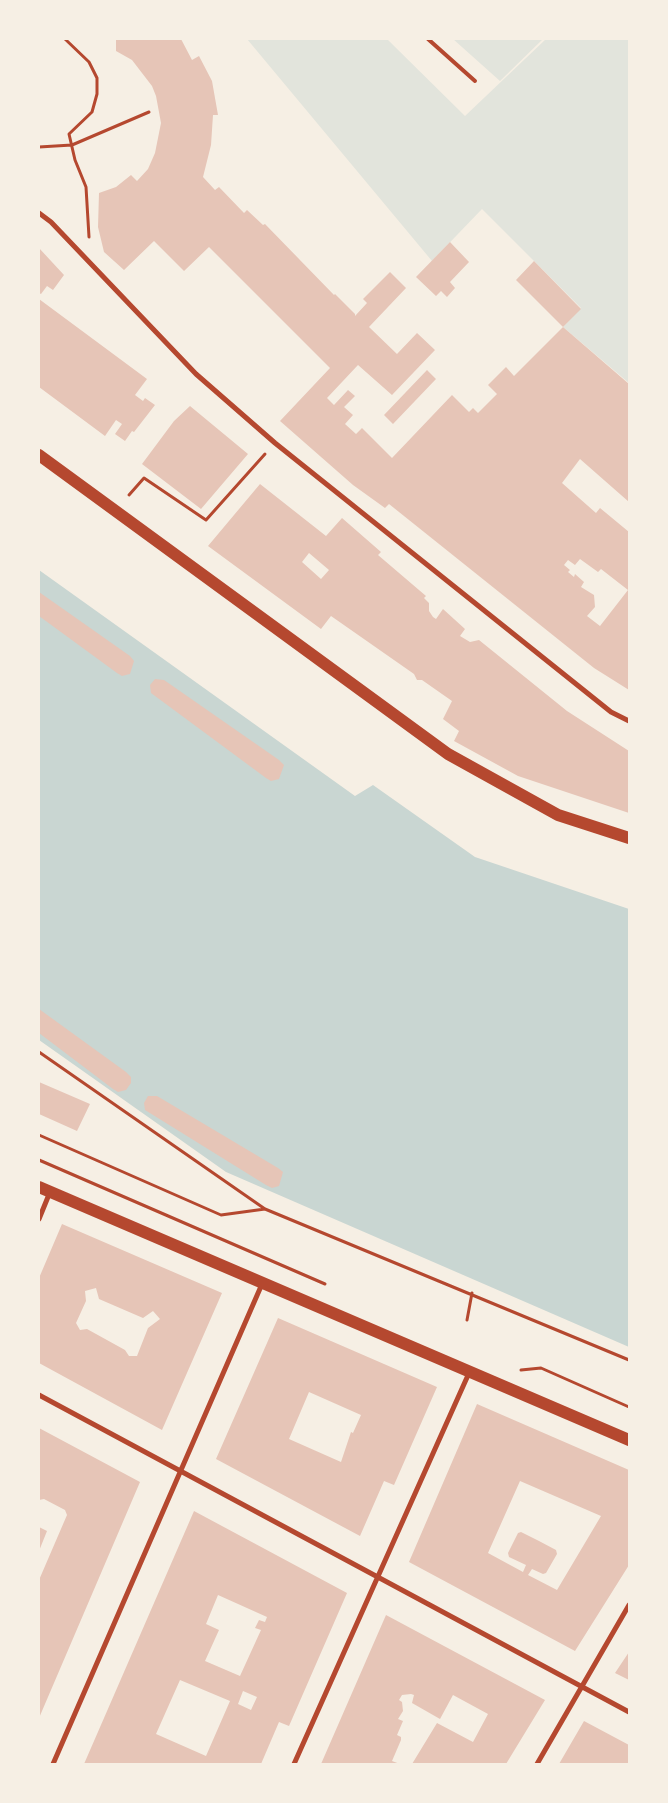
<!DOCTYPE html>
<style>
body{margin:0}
#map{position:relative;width:668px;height:1803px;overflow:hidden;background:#f6efe4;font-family:Lato,sans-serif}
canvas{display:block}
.frame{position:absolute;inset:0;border:40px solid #f6efe4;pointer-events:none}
</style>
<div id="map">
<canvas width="668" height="1803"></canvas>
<div class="frame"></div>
</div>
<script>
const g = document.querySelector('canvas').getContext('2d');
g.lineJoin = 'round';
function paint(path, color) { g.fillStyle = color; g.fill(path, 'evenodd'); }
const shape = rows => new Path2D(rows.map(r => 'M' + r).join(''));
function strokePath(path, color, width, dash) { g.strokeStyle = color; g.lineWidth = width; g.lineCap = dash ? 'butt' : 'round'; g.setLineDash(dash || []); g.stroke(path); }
paint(shape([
 [247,39,387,39,465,116,546,39,629,39,629,383,563,327,581,308,482,209,432,261],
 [453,39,543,39,500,81]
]), '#e2e4dc');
paint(shape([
 [39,570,355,796,373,785,475,857,629,909,629,1347,226,1172,39,1040]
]), '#c9d6d2');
paint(shape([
 [116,39,181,39,192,60,199,56,212,81,218,115,213,115,211,145,203,177,215,190,219,187,244,213,247,210,263,225,265,224,334,295,335,294,355,314,355,316,367,303,363,299,390,272,406,288,369,327,397,354,417,333,435,350,392,395,358,365,327,398,334,405,348,390,355,396,344,407,353,415,345,424,356,434,362,428,392,458,452,395,469,412,473,408,478,413,497,394,488,385,506,367,514,376,563,327,629,384,629,502,580,459,562,483,596,513,600,508,629,532,629,690,594,668,389,504,385,508,353,485,280,421,330,368,209,247,184,271,154,241,124,270,104,252,98,227,99,193,116,187,131,175,137,181,148,169,155,153,161,123,156,96,152,86,132,60,116,51],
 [580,559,598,572,601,569,628,590,600,626,587,616,595,607,594,595,581,587,584,582,575,574,574,577,568,572,570,570,564,565,568,560,575,565],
 [450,242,469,262,450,282,455,288,447,297,441,291,436,296,416,277],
 [39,248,64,275,53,290,47,286,41,294,39,293],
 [534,261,581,309,563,327,516,280],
 [39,299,147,379,135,395,143,401,145,398,155,405,134,432,132,431,125,441,115,434,122,424,116,420,105,436,39,387],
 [427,370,436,379,393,424,384,415],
 [190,406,248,454,201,509,142,464,174,421],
 [260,484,326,536,342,518,381,552,378,555,426,596,424,598,429,603,429,611,433,617,436,619,443,609,465,629,460,636,470,642,479,640,567,711,629,751,629,813,518,776,454,741,459,731,443,719,452,701,422,680,417,680,414,674,331,616,321,629,208,546],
 [309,553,329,570,321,579,302,562],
 [39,592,130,656,134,661,130,674,122,676,117,673,39,616],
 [155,679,164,680,279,760,284,765,279,779,271,781,266,778,151,693,150,685],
 [39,1009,126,1072,131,1077,131,1083,126,1090,118,1092,113,1089,39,1033],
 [39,1082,90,1104,77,1131,39,1114],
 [148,1096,157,1096,278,1168,283,1172,279,1186,272,1188,266,1185,145,1110,144,1103],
 [62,1224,222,1293,162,1430,39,1363,39,1278],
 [96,1288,99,1299,143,1318,153,1311,160,1319,148,1328,137,1356,129,1356,125,1350,87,1329,80,1330,76,1323,86,1301,85,1291],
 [278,1318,437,1387,394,1485,384,1481,360,1536,216,1459],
 [309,1392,361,1415,353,1433,351,1432,341,1462,289,1439],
 [477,1404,629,1470,629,1565,575,1651,409,1562],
 [520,1481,601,1516,557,1590,528,1575,532,1569,543,1574,546,1573,557,1554,556,1550,539,1541,521,1532,518,1533,508,1553,509,1557,526,1565,523,1572,488,1553],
 [39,1428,140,1482,39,1718,39,1580,67,1515,65,1510,44,1499,39,1500],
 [194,1511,347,1593,289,1726,279,1722,261,1764,84,1764],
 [218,1595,267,1617,265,1622,259,1620,255,1628,261,1630,240,1676,205,1661,219,1630,206,1624],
 [180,1680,230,1701,206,1756,156,1734],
 [243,1691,257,1697,251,1710,238,1704],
 [39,1527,47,1531,39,1551],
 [386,1615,545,1700,506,1764,412,1764,437,1723,473,1742,488,1714,453,1695,440,1719,412,1703,414,1695,411,1694,402,1695,399,1700,402,1702,403,1711,398,1719,403,1721,397,1735,401,1737,401,1740,392,1761,400,1764,321,1764],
 [629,1652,629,1680,615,1673],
 [584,1721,629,1745,629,1764,559,1764]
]), '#e6c5b7');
strokePath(shape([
 [65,39,89,62,97,78,97,94,92,112,69,134,75,160,86,187,89,237],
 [39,147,72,145,149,112],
 [129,495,144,478,206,520,265,454],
 [39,1052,265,1209,629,1360],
 [39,1135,221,1215,265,1209],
 [39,1160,325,1284],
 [467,1320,472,1293],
 [521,1370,541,1368,629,1407]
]), '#b5482f', 3);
strokePath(shape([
 [428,39,475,81]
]), '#b5482f', 4);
strokePath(shape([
 [39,213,51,222,196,374,275,443,611,712,629,721],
 [39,1219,50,1192],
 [39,1395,629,1712],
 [53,1764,262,1284],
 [294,1764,469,1373],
 [537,1764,629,1605]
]), '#b5482f', 5);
strokePath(shape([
 [39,455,448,754,558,815,629,838],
 [39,1187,629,1440]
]), '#b5482f', 12);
</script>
